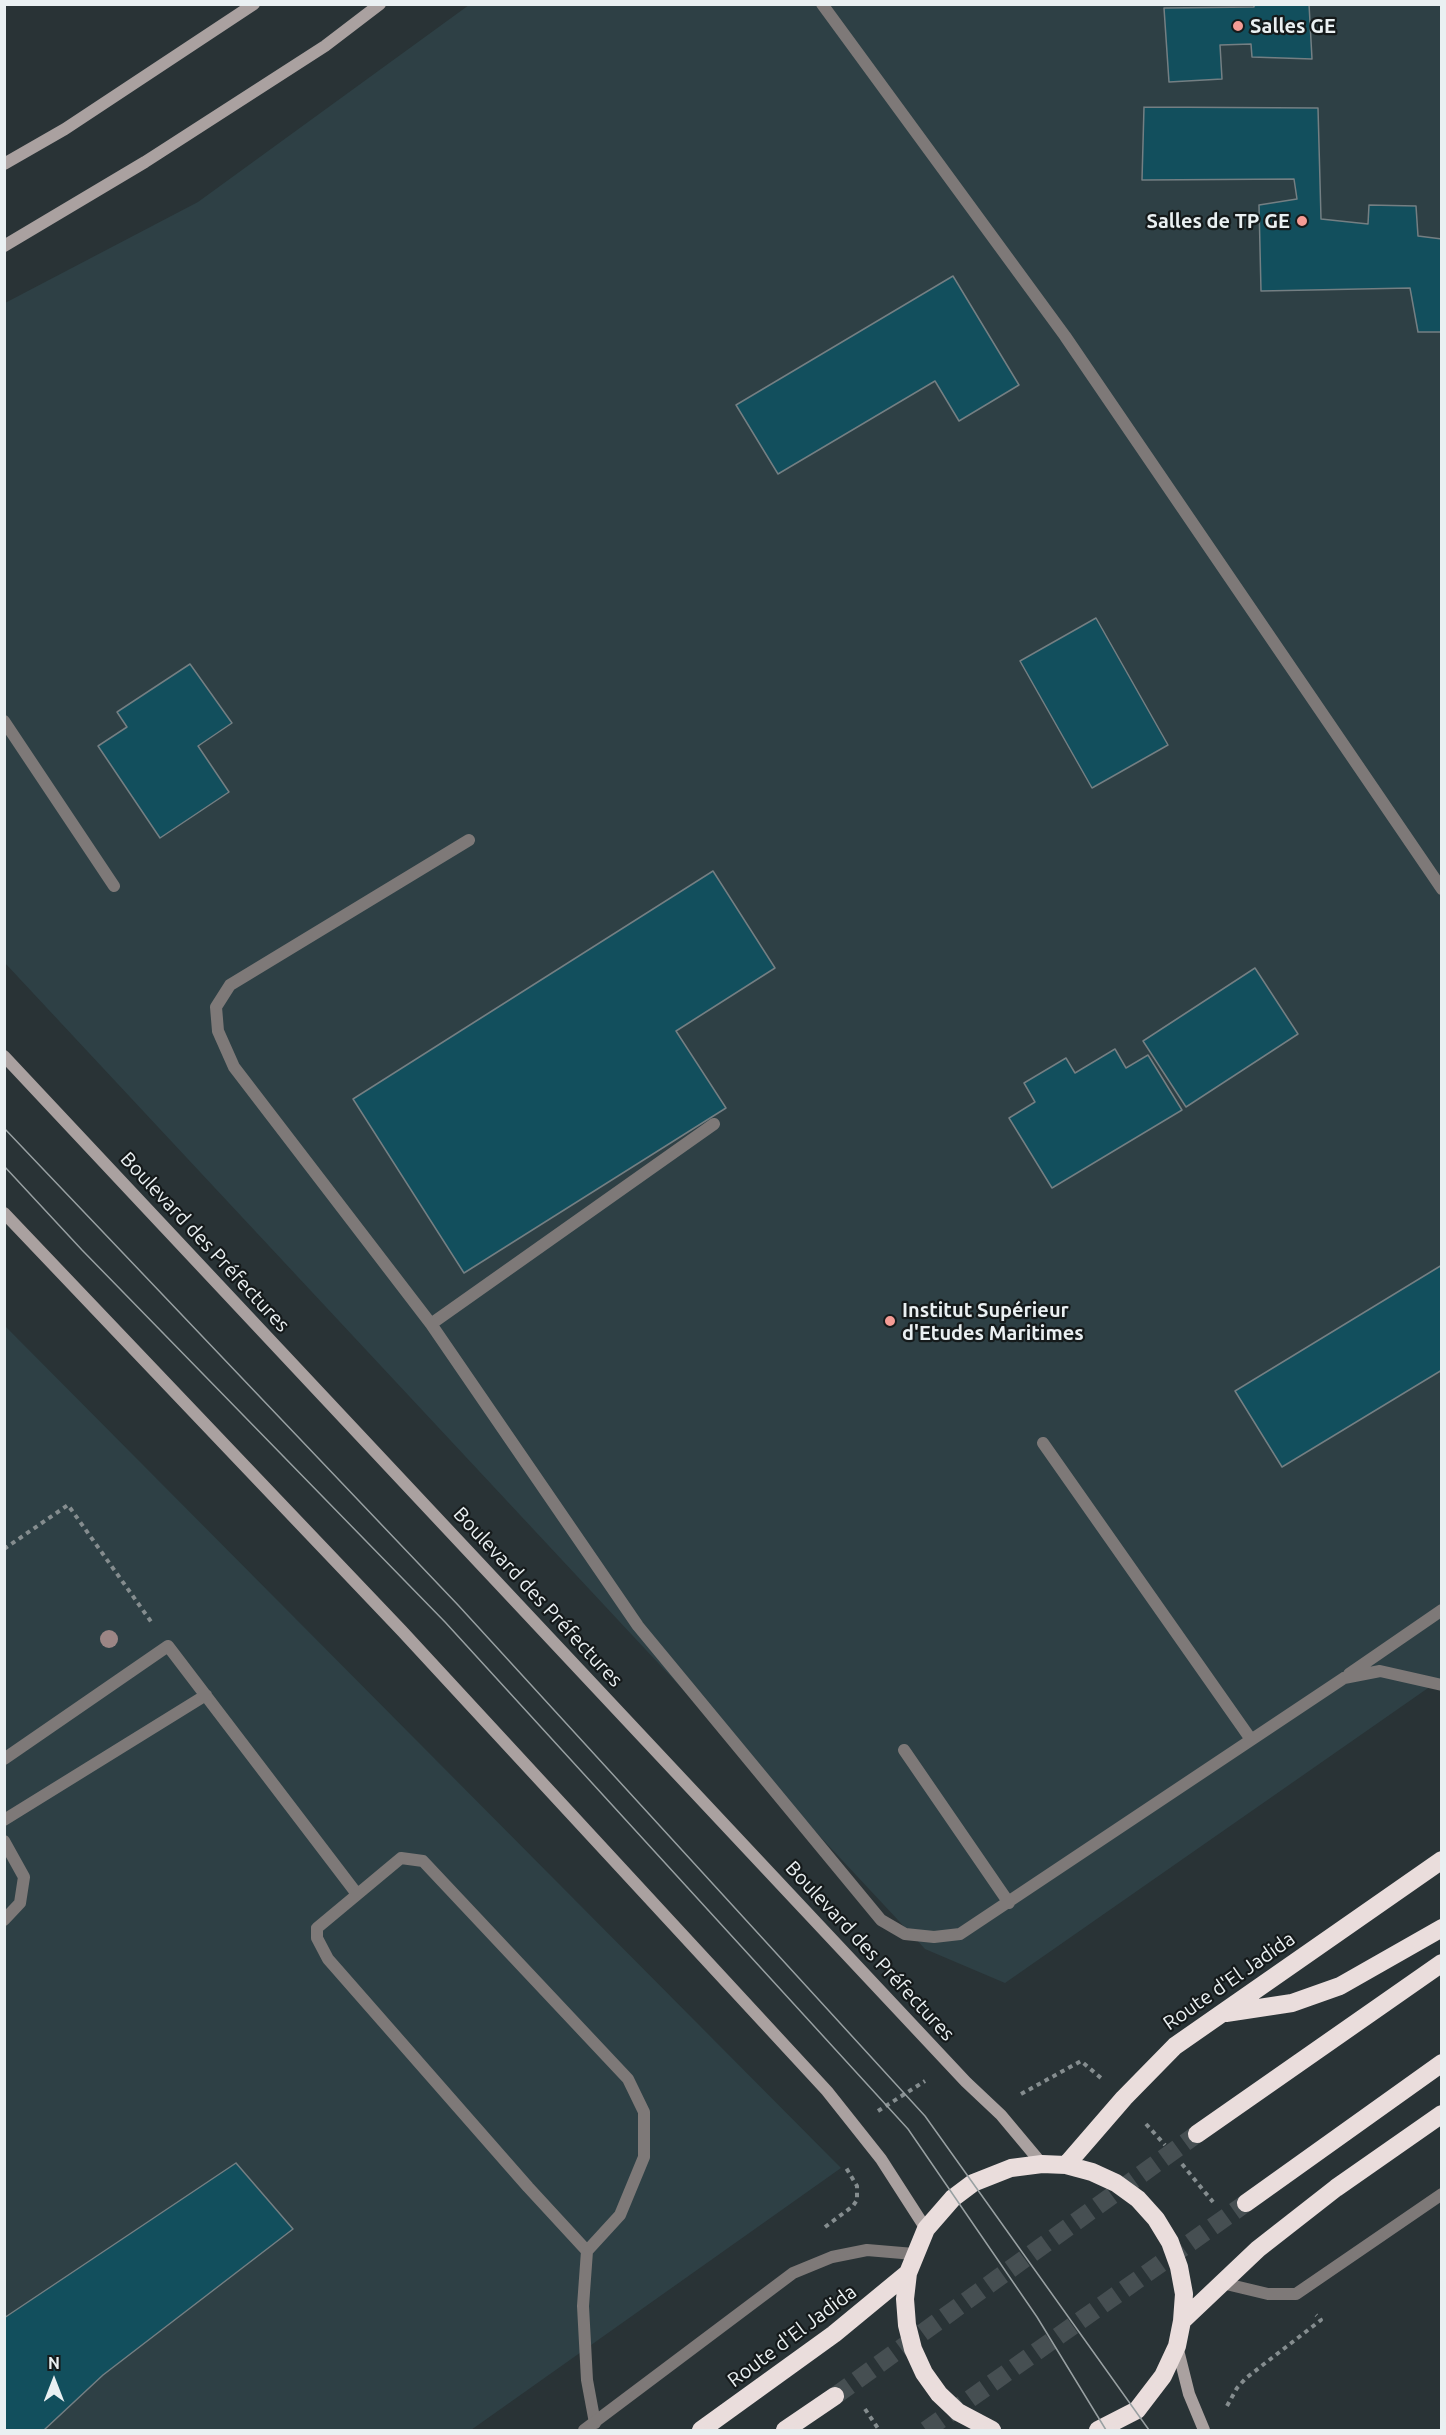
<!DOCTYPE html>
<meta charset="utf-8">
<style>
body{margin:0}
#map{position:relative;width:1446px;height:2435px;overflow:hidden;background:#293336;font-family:Ubuntu,sans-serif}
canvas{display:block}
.frame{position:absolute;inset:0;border:6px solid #eaf0f2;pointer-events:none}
.north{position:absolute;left:24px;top:2351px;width:60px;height:60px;-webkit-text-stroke:4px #151a1b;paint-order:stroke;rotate:0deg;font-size:16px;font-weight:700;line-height:24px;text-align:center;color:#eaf0f2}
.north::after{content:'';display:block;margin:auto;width:21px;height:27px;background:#eaf0f2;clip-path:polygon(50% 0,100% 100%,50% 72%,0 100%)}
</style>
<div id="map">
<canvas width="1446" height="2435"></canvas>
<div class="frame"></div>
<div class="north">N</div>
</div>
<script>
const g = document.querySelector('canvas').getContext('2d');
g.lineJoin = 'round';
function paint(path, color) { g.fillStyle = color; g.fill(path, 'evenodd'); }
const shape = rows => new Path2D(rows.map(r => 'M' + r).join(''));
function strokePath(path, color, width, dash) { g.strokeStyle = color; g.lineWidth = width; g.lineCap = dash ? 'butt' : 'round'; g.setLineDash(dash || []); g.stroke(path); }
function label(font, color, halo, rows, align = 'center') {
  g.font = font + ' Ubuntu,sans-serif'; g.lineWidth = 4.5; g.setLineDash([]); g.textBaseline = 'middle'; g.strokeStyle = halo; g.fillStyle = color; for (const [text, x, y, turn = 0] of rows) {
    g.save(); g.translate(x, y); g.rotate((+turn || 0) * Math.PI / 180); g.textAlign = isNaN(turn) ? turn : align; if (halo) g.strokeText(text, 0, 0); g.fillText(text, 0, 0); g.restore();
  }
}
paint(shape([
 [469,5,1441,5,1441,1679,1005,1983,925,1949,5,963,5,303,198,202],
 [4,1325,841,2168,471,2430,5,2430]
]), '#2e4045');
const building = shape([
 [1254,4,1309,4,1312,59,1252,57,1251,44,1220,45,1222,79,1169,82,1164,8,1254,7,1254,4],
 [1144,107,1318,108,1321,219,1368,224,1369,205,1416,206,1418,236,1442,239,1442,332,1418,332,1410,288,1261,291,1259,205,1297,199,1294,179,1142,180,1144,107],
 [953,276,1019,385,959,421,935,381,778,474,736,405,953,276],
 [1096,618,1168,745,1092,788,1020,661,1096,618],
 [190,664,232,723,198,746,229,792,160,838,98,746,127,727,117,712,190,664],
 [713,871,775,968,676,1031,726,1108,464,1273,353,1099,713,871],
 [1255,968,1298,1034,1186,1107,1143,1041,1255,968],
 [1115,1049,1126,1068,1148,1055,1182,1110,1052,1188,1009,1118,1035,1102,1024,1083,1066,1058,1075,1073,1115,1049],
 [1442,1265,1442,1370,1282,1467,1235,1391,1442,1265],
 [236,2163,293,2229,103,2375,44,2430,4,2430,4,2318,236,2163]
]);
paint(building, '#124f5d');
strokePath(building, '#747f83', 1.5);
strokePath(shape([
 [835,2396,1197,2134],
 [926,2430,1246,2203]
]), '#464f52', 18, [18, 9]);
strokePath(shape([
 [4,1549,68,1505,152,1623],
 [1021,2094,1081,2061,1101,2078],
 [878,2111,925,2081],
 [1146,2124,1165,2145],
 [1182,2164,1213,2202],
 [825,2227,853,2206,857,2200,857,2186,845,2166],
 [1227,2406,1237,2388,1246,2378,1321,2320,1316,2315],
 [865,2409,879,2430]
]), '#858d8f', 4, [4.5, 4.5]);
strokePath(shape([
 [822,4,1065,336,1442,889],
 [4,721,114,886],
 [469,840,230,985,216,1007,218,1031,234,1067,431,1324,638,1626,881,1920,905,1934,934,1937,960,1934,1344,1678,1380,1671,1442,1685],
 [431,1324,714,1124],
 [1043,1443,1250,1738],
 [1349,1674,1442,1610],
 [904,1750,1009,1903],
 [4,1759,168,1646,357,1894],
 [4,1820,206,1695],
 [4,1841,24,1877,20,1903,4,1920],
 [587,2251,528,2187,328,1959,317,1938,317,1928,401,1858,423,1861,628,2079,644,2112,644,2157,620,2215,587,2251,583,2306,587,2380,595,2423]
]), '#7e7978', 12);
strokePath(shape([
 [1222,2283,1268,2294,1296,2294,1442,2194],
 [584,2430,793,2273,832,2257,867,2250,914,2254]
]), '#7e7978', 12);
strokePath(shape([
 [4,164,65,129,254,4],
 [4,246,145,162,325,46,380,4],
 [4,1056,966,2082,1001,2115,1042,2164],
 [4,1213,402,1631,827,2091,881,2159,926,2229],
 [1177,2346,1189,2394,1204,2430]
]), '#aaa1a0', 12);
strokePath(shape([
 [1226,2013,1292,2003,1340,1986,1442,1928],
 [1197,2134,1442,1963],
 [1066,2165,1124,2098,1175,2046,1442,1860],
 [1246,2203,1442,2063],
 [1182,2321,1258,2249,1336,2188,1442,2114],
 [701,2430,834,2334,908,2273],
 [785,2430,835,2396],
 [992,2430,958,2412,939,2394,924,2373,913,2349,907,2325,905,2299,908,2273,926,2229,953,2198,973,2183,1011,2168,1042,2164,1066,2165,1092,2172,1116,2183,1138,2199,1156,2219,1170,2242,1179,2267,1184,2294,1182,2321,1177,2346,1163,2376,1137,2410,1098,2430]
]), '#eadddc', 18);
strokePath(shape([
 [4,1128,458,1605,925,2116,1149,2430],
 [4,1166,82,1250,445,1622,908,2129,1037,2317,1106,2430]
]), '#98a0a2', 1.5);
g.fillStyle = '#9c8685';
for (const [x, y] of [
 [109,1639]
]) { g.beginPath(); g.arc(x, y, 9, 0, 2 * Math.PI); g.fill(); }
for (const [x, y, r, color] of [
 [1238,26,6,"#f59c95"],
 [1302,221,6,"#f59c95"],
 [890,1321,6,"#f59c95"]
]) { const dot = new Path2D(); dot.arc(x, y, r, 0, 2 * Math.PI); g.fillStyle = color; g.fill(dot); strokePath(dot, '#151a1b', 2); }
label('bold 20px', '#eaf0f2', '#151a1b', [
 ["Salles GE",1250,26],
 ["Salles de TP GE",1290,221,"right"],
 ["Institut Supérieur",902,1310],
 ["d'Etudes Maritimes",902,1333]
], 'left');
label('20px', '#eaf0f2', '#151a1b', [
 ["Boulevard des Préfectures",205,1242,47],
 ["Boulevard des Préfectures",538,1597,47],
 ["Boulevard des Préfectures",870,1951,47],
 ["Route d'El Jadida",1229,1981,-35],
 ["Route d'El Jadida",792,2336,-37]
]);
</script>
